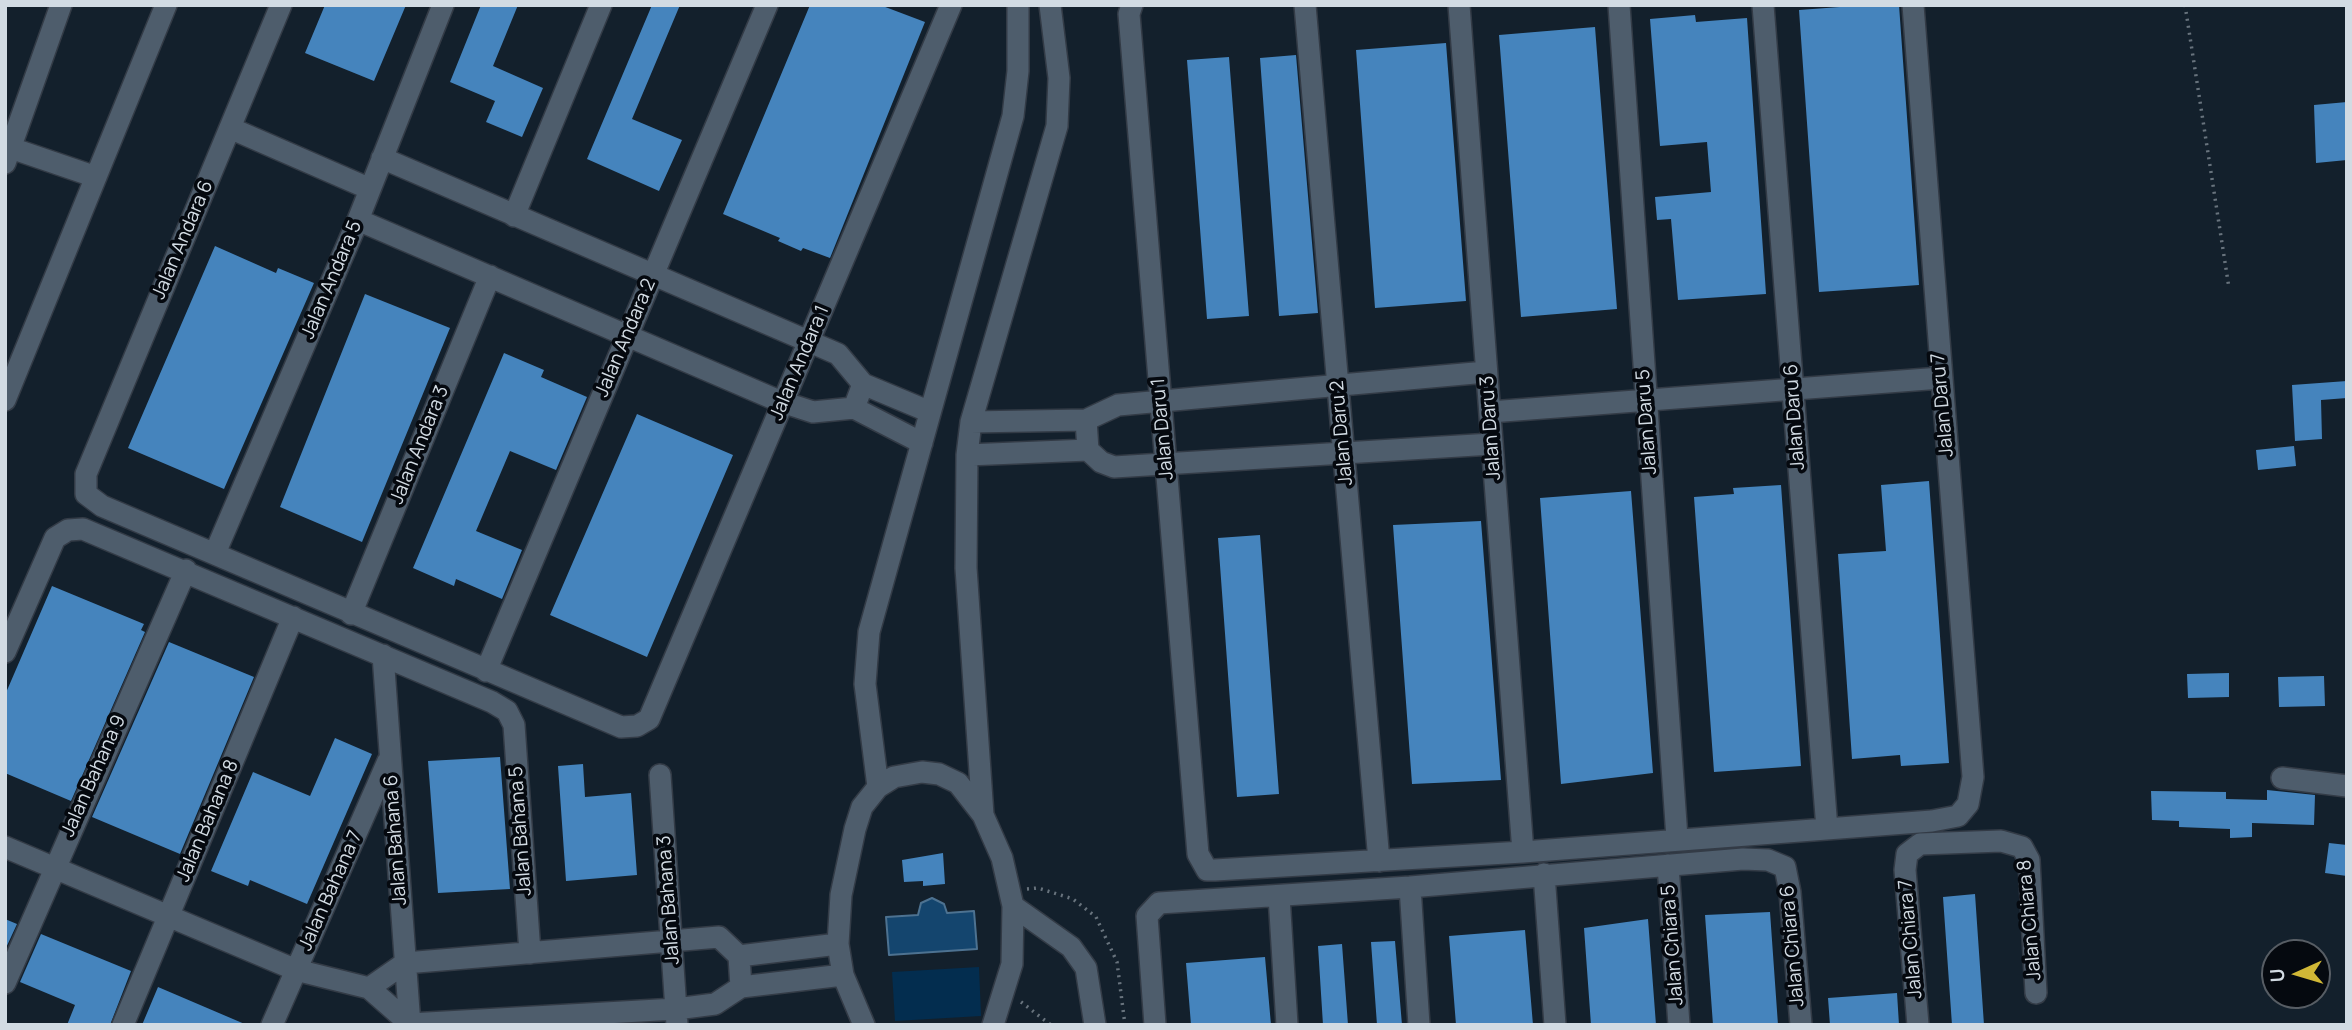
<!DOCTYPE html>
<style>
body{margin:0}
#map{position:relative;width:2352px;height:1030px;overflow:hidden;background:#13202c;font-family:Manrope,sans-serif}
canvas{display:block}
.frame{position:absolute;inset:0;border:7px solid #d2dbe3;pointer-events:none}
.north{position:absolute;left:2261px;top:939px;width:70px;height:70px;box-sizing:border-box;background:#05090f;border:2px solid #575d64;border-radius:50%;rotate:266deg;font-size:19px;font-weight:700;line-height:28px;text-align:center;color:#d2dbe3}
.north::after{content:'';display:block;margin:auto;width:24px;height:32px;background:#d0b736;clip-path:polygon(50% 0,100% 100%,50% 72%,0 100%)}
</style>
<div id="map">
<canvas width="2352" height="1030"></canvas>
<div class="frame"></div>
<div class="north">U</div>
</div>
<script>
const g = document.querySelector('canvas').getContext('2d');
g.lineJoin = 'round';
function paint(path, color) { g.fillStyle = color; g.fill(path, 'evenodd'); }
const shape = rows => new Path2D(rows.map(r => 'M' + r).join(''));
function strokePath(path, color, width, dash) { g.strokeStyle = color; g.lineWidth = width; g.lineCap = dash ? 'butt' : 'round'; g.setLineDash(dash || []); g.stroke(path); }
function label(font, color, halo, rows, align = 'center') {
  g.font = font + ' Manrope,sans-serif'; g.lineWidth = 7; g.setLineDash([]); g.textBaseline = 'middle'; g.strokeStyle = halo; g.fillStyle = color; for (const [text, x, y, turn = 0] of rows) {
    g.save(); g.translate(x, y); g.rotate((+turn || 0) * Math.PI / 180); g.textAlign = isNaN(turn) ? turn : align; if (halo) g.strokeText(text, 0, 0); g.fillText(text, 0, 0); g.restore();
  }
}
paint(shape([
 [979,967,981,1016,895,1021,892,972]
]), '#032d4f');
const water = shape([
 [932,898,944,904,947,913,974,911,977,949,889,955,886,917,918,915,921,903,932,898]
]);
paint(water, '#14456e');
strokePath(water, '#4d7291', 2);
paint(shape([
 [325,5,406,5,374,81,305,53],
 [481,5,518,5,493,66,543,88,522,137,486,122,495,101,450,82],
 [652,5,680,5,632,119,682,140,659,191,587,159],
 [810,5,880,5,925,22,830,258,803,248,801,251,778,241,780,238,723,214],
 [1867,5,1899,5,1919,285,1819,292,1799,10],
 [1695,15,1696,22,1747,18,1766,294,1678,300,1671,219,1657,220,1655,197,1711,192,1707,142,1660,146,1650,19],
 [1595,27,1617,309,1521,317,1499,35],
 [1446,43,1466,301,1375,308,1356,50],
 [1296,55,1318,313,1279,316,1260,58],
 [1229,57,1249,316,1207,319,1187,60],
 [2347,102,2347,160,2316,163,2314,105],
 [215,246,276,273,278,268,314,283,224,489,128,448],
 [365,294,450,328,362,542,280,507],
 [504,353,544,370,541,377,587,397,556,470,510,451,476,531,522,550,502,599,456,579,454,586,413,568],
 [2347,381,2347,398,2321,400,2322,439,2295,441,2292,385],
 [637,414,733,455,647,657,550,615],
 [2294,446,2296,466,2258,470,2256,450],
 [1929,481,1949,763,1901,766,1900,755,1852,759,1838,554,1886,551,1881,485],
 [1781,485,1801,766,1714,772,1694,497,1734,494,1733,488],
 [1631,491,1653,773,1561,784,1540,498],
 [1481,521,1501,780,1412,784,1393,525],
 [1260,535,1279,794,1237,797,1218,538],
 [52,586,144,624,141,630,145,632,71,801,5,773,5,695],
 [169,642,254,677,180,854,92,817],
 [2229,673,2229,697,2188,698,2187,674],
 [2324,676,2325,706,2279,707,2278,677],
 [335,738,372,754,307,904,250,880,248,886,211,871,253,772,310,796],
 [500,757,510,889,438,893,428,761],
 [583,764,585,797,631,793,637,875,566,881,558,766],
 [2267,790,2315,795,2314,825,2252,823,2252,837,2230,838,2230,829,2179,827,2179,821,2152,820,2151,791,2226,792,2226,799,2267,800],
 [2329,843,2347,845,2347,876,2325,873],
 [943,853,945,884,923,886,923,881,904,882,902,860],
 [1975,894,1984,1025,1952,1025,1943,897],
 [1770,912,1778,1025,1713,1025,1705,915],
 [5,919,17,924,5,950],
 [1648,919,1656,1025,1591,1025,1584,928],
 [1525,930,1533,1025,1456,1025,1449,936],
 [41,934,131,971,110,1025,67,1025,75,1005,20,982],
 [1395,941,1402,1025,1377,1025,1371,942],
 [1342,944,1348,1025,1323,1025,1318,946],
 [1265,957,1271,1025,1191,1025,1186,963],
 [158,987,247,1025,142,1025],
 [1897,993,1899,1025,1830,1025,1828,998]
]), '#4584bd');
const minor = shape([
 [281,5,86,474,86,494,102,506,621,727,637,726,649,719,951,5],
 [1132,5,1129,14,1198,854,1207,870,1215,870,1523,852,1932,821,1958,816,1968,804,1973,777,1913,5],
 [1305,5,1379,861],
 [1459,5,1523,852],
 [1619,5,1677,838],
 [1763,5,1827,829],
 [230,128,370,189],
 [5,146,96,177],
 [5,163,61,5],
 [514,216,601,5],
 [358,220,779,401,813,412,854,408,863,384,838,354,382,158],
 [1486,372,1118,405,1086,420,1088,450,1101,462,1114,467,1492,444],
 [863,384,930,412],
 [5,400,166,5],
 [854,408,922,443],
 [1490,412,1941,378],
 [971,422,1086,420],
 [967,455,1088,450],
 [215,553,358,220,443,5],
 [351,614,490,276],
 [5,652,55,538,68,530,83,529,492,702,507,711,514,725,530,953],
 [383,655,410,1025],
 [486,671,767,5],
 [660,775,677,1025],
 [2282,778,2347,786],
 [878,787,865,684,869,632,1013,116,1018,71,1018,5],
 [983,815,966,568,967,455,971,422,1057,126,1059,78,1050,5],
 [5,847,296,970,369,988],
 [1668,865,1679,1025],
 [1544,874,1555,1025],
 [1410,887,1419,1025],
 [1279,896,1287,1025],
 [1013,906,1071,947,1086,968,1095,1025],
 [739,956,838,944],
 [5,983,186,570],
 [741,987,739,956,719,937,405,963,369,988,410,1024,676,1009,715,1004,741,987,843,975],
 [123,1025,293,617],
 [272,1025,388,761],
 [864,1025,843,975,838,944,841,895,855,829,862,807,878,787,894,777,922,772,939,774,958,783,983,815,1002,858,1013,906,1012,964,993,1025],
 [1155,1025,1147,916,1159,903,1410,887,1743,859,1768,860,1785,867,1790,892,1801,1025],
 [1918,1025,1905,870,1907,854,1920,844,2001,841,2022,847,2029,860,2036,993]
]);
strokePath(minor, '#333b46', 24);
strokePath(shape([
 [2185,5,2229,288],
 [1027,889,1038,888,1073,899,1096,917,1117,962,1125,1025],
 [1021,1002,1051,1025]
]), '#68737d', 3.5, [2, 5]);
strokePath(minor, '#4e5d6c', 21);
label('19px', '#d2dbe3', '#05090f', [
 ["Jalan Andara 6",183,240,-67],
 ["Jalan Andara 5",332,280,-67],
 ["Jalan Andara 2",626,338,-67],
 ["Jalan Andara 1",800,363,-67],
 ["Jalan Daru 7",1943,405,-95],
 ["Jalan Daru 6",1795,417,-94],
 ["Jalan Daru 5",1647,422,-94],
 ["Jalan Daru 3",1491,428,-94],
 ["Jalan Daru 1",1163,429,-95],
 ["Jalan Daru 2",1342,433,-95],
 ["Jalan Andara 3",420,445,-68],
 ["Jalan Bahana 9",94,776,-66],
 ["Jalan Bahana 8",208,821,-67],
 ["Jalan Bahana 5",521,831,-94],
 ["Jalan Bahana 6",396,840,-94],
 ["Jalan Bahana 7",331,891,-66],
 ["Jalan Bahana 3",669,900,-94],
 ["Jalan Chiara 8",2030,920,-95],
 ["Jalan Chiara 7",1911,939,-95],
 ["Jalan Chiara 5",1673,945,-94],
 ["Jalan Chiara 6",1793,946,-95]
]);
</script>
